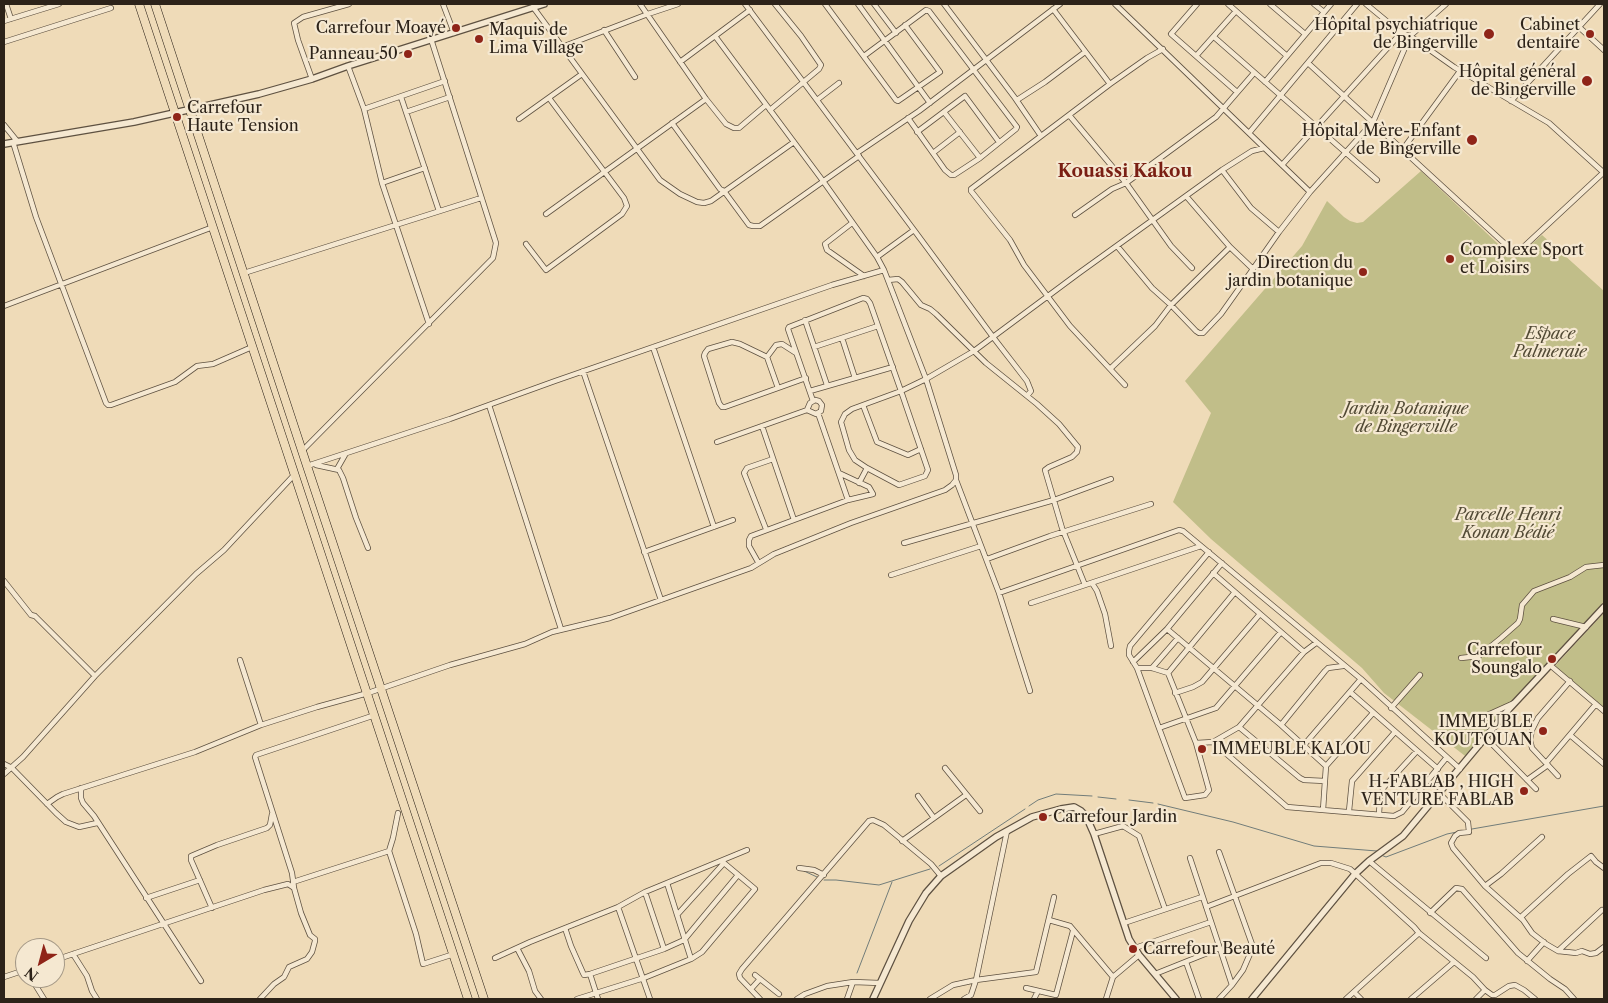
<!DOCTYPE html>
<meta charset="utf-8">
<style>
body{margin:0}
#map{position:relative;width:1608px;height:1003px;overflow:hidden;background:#efdbb8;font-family:"Libre Caslon Text",serif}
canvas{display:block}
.frame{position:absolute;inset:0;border:5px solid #2d2319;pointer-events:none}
.north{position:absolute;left:15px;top:938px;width:50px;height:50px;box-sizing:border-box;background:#f5e8d1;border:1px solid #a59987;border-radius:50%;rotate:217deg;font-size:14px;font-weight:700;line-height:20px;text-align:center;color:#2d2319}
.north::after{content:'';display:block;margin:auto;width:18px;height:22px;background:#8f2418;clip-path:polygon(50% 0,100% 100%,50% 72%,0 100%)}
</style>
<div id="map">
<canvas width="1608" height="1003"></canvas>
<div class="frame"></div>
<div class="north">N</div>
</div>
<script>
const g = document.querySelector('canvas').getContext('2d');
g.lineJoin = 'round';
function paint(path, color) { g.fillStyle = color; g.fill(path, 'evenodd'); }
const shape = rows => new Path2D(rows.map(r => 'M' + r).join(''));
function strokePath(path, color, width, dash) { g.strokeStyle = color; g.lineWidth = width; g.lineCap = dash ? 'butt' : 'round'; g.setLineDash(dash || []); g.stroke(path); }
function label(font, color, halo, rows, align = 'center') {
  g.font = font + ' "Libre Caslon Text",serif'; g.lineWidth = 4.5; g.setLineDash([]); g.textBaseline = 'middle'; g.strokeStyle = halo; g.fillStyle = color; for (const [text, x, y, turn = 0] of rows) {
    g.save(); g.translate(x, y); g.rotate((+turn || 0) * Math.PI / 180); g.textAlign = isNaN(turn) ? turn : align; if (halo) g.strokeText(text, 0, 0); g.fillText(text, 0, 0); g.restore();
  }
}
paint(shape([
 [1421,171,1514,259,1542,235,1604,291,1604,604,1469,759,1384,693,1362,668,1211,539,1173,502,1211,413,1185,381,1302,246,1327,201,1344,217,1350,221,1357,223,1363,222],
 [1604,613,1604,709,1555,666]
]), '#c1be89');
strokePath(shape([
 [1098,797,1116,799],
 [1129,800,1153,803],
 [1158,804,1233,822,1314,846,1377,851,1378,853],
 [1029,806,1038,800,1056,794,1092,796],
 [1472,829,1604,806],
 [1381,855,1386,857,1447,834,1457,832],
 [939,866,1025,809],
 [804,871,817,877],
 [824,880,836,880,879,885,930,869],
 [857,973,892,882]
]), '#717c79', 1);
const minor = shape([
 [6,4,11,19],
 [443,4,454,33],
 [640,4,706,99,726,124,734,128,739,128,766,105],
 [745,4,914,230,877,257],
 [825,4,896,100,898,101,940,72,905,25],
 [858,4,930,103],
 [874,4,896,33],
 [944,4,1015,98,1041,136],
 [1115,4,1310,192],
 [1197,4,1171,34,1237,92],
 [1228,4,1287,56],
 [1270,4,1305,34],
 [1314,4,1324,12],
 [1366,4,1401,33],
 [533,7,660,180,680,194,697,202,704,203,711,201,794,142],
 [1053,9,1110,84],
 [4,21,59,4],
 [1579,27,1604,50],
 [604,30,635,77],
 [1214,37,1377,180],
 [4,42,111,8],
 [562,47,648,14,678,4],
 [864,56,926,10,929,11,1017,127,1016,129,980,158,954,175,951,175,945,170,908,118],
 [1196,56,1236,11],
 [680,62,750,10],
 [1308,63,1516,254,1604,172],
 [348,66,364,109,382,183,429,324],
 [312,79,298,40,294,23,303,17,349,4],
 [1265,82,1331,4],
 [401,97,439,211],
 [817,100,839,83],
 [1017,100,1045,82,1085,52],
 [1511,101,1600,4],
 [364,109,445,81],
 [770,110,819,69,821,65,801,36,775,4],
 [406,112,450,97],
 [944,112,980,158],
 [1069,115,1126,183,1171,246,1192,268],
 [519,119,582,74],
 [672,123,720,189,724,191,749,225,753,226,760,226,859,156],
 [4,125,17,141],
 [917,132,965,96,999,142],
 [1249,133,1357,4],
 [13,142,36,217,106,403,108,405,111,405,175,382,197,366,213,364,252,347],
 [1403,149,1460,71],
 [857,153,919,111,1060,4],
 [933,153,960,132],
 [1282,165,1401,33,1410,36,1454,67,1549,123,1603,172],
 [1222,170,1251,208,1279,232],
 [382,183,425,168],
 [1186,196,1230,247],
 [546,214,706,99],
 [1075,215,1112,189,1126,183,1216,117,1254,73],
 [852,223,825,244,827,250,864,276],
 [914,230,993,337,1027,381,1031,391,1027,396],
 [526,244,546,270,622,214,627,206,624,198,549,98],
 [1253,269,1230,247,1171,305,1196,331,1199,333,1203,333,1221,314,1253,269,1279,232,1310,192,1373,122,1410,36,1446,4],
 [244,273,481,198],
 [888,280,898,279,902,282,921,305,930,309,936,314,986,363,1037,404,1059,424,1078,447,1077,452,1072,457,1049,467,1045,470,1062,528,1085,585,1031,603],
 [4,306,213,227],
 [805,320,827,385],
 [842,338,855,378],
 [653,347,714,527],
 [814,347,878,326],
 [767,357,776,345,782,344,796,353],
 [1110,369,1155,326,1171,305,1152,288,1117,246],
 [583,371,661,600],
 [1125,385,1070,326,1024,265,1010,240,971,191,971,189,1110,84,1147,58,1163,49],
 [778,388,767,357,740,344,732,342,708,349,705,353,704,356,719,403,722,407,725,407,806,378],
 [810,391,893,367],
 [815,400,819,401,822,405,821,411,816,414,807,410,810,403,815,400],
 [813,401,788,329,789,327,863,298,867,299,870,303,901,391,928,470,925,476,899,485,867,468,855,460,849,450,841,422,845,414,852,409,901,391,926,379,974,351,1079,273,1222,170,1252,151,1264,148],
 [489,405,561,629],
 [863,405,877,442,908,455,921,449],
 [818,413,848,500],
 [717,442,807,410],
 [302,451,493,258,496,243,431,39],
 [316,465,339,470,343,478,356,518,368,548],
 [307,466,450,419,555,381,832,285,884,270],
 [337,469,345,455],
 [956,480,999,593,1030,691],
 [859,483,867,468],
 [794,520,848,500,873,494,869,487,839,473],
 [766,529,744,473,747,468,773,459],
 [904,543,1054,500,1111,479],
 [644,552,733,520],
 [987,559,1050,536,1151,504],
 [758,562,749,546,749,540,751,536,794,520,762,426],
 [1213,573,1304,652],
 [891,575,981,546],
 [4,581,31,615,35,616,95,676],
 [1092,583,1097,591,1105,614,1111,646],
 [1085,585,1201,546],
 [999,593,1179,530,1183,531,1361,679,1460,769],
 [1553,619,1586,627],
 [1167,629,1281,725,1326,766],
 [1461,658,1479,656,1501,638,1518,623,1520,619,1522,605,1534,591,1570,577,1586,567,1604,565],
 [240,660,261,725],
 [1133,662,1167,629,1222,563],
 [1550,665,1604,711],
 [1137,668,1152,668,1168,673],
 [1152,668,1178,638],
 [1168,673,1196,743,1209,790,1205,795,1185,798,1159,728,1137,668,1129,655,1129,651,1130,646,1209,552],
 [1168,673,1235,592],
 [1350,692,1438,769],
 [1175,693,1193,687,1202,682,1260,614],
 [1391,708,1420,675],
 [1281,725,1325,671,1328,668,1343,666],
 [1465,726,1483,717,1514,703],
 [1239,727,1300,778,1304,780,1325,781],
 [1159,728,1216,708,1281,632],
 [1570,735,1604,764],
 [1485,737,1536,789],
 [1213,742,1287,807,1394,816,1402,812,1447,757],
 [1196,743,1213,742,1239,727,1304,652,1316,643],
 [1304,745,1361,679],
 [1546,763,1596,704],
 [4,764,12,768,56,813,66,822,79,827,97,823],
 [945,768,980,811],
 [4,774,23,757,95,676,196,574,224,550,295,474],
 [1558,776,1532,748,1530,740,1532,730,1538,718,1570,681],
 [1527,780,1548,765],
 [81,788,81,798,83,803,94,816,201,981],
 [1439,793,1468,822,1469,832,1459,833,1455,836,1451,843,1453,848,1485,886,1523,920,1532,933,1546,944,1558,951,1576,953,1582,951,1590,954,1596,953,1604,947],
 [918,796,934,818],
 [47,804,57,797,63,794,195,752,261,725,317,707,368,693,450,665,525,644,552,632,610,618,751,568,774,554,851,523,945,490,952,485,956,480,956,475,926,379,884,270,877,257,823,181,715,36],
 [1323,810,1326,766,1373,713],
 [1349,811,1352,781,1395,732],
 [398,813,393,838,389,851,416,934,423,964,454,954],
 [1379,814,1380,797,1384,787,1417,751],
 [1094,834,1123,826,1139,836,1165,909],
 [902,841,966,795],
 [1190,858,1232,985],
 [1369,861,1486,958],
 [799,868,814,870,824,875],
 [738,875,684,940,664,949,590,974,584,975,583,973,571,946,565,928,618,907,645,892,747,850],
 [293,882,389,851],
 [667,883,691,959],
 [1485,886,1501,874,1542,837],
 [645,892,664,949],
 [146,898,200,880],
 [618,907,650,999],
 [1206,907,1321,863,1331,863,1350,869,1414,927,1419,933,1473,977,1485,990,1492,995,1495,995,1509,986,1515,985,1524,990,1535,999],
 [212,908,191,860,191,856,217,845,267,828,270,825,272,814],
 [1430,913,1456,888,1462,889,1518,953,1550,979,1565,989,1574,999],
 [1521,917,1568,874,1591,856,1596,862,1604,868],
 [1049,920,1070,926,1113,977],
 [1124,923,1202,897],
 [517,948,529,971,535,991,541,999],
 [1135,948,1211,922],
 [1558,951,1602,910],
 [73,954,87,976,92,991,97,999],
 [495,958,530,942,565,928],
 [55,960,264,890,288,884,294,888],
 [1527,961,1544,942],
 [1186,962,1199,999],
 [590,974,598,999],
 [1155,974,1220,948],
 [755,975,779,994],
 [4,977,25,970],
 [31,978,44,999],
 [1026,988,1056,995,1073,931],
 [751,989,760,979],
 [1354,992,1361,999],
 [260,999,274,984,284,977,289,967,307,959,312,952,315,941,315,939,310,935,301,913,294,888,292,873,255,757,256,755,375,715],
 [577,999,644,978,691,959,702,952,755,889,724,863,677,915],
 [760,999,740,978,739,974,742,969,869,821,873,820,884,825,931,864,941,876],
 [797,999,805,994,827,986,853,982,880,983],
 [847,999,853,982],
 [930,999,953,985,976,980,1036,972,1054,897],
 [964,999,971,995,976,980,1007,831],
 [1034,999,1038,991],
 [1106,999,1113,977,1139,955],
 [1219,999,1232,985,1243,970,1253,947,1219,852],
 [1346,999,1419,933],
 [1411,999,1454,962],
 [1476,999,1485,990]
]);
const tertiary = shape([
 [4,144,134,122,259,94,312,79,348,66,544,4],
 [873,999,909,921,926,893,941,876,996,837,1032,817,1061,809,1074,807,1081,811,1086,816,1094,834,1129,939,1139,955,1176,999],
 [1252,999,1355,874,1369,861,1403,836,1509,709,1604,607]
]);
const trunk = shape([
 [139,4,468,999],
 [155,4,307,466,484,999]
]);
strokePath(minor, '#5e5141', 6);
strokePath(tertiary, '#5e5141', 8);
strokePath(trunk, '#2d2319', 9);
strokePath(minor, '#f5e8d1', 4.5);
strokePath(tertiary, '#f5e8d1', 5.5);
strokePath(trunk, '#efdbb8', 8);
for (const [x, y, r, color] of [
 [456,28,5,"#8f2418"],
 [1489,34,6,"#8f2418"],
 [1590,34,5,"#8f2418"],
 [479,39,5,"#8f2418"],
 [408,54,5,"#8f2418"],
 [1587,81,6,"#8f2418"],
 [177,117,5,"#8f2418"],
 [1472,140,6,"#8f2418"],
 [1450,259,5,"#8f2418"],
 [1363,272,5,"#8f2418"],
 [1552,659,5,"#8f2418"],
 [1543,731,5,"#8f2418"],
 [1202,749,5,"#8f2418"],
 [1524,791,5,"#8f2418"],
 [1043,817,5,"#8f2418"],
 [1133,949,5,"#8f2418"]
]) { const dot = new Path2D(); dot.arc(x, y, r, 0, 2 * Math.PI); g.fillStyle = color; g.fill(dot); strokePath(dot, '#f5e8d1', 2); }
label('16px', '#2d2319', '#f5e8d1', [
 ["Hôpital psychiatrique",1478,25],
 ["de Bingerville",1478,43],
 ["Cabinet",1580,25],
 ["dentaire",1580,43],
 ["Carrefour Moayé",446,28],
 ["Maquis de",489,30,"left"],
 ["Lima Village",489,48,"left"],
 ["Panneau 50",398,54],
 ["Hôpital général",1576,72],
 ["de Bingerville",1576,90],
 ["Carrefour",187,108,"left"],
 ["Haute Tension",187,126,"left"],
 ["Hôpital Mère-Enfant",1461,131],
 ["de Bingerville",1461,149],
 ["Complexe Sport",1460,250,"left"],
 ["et Loisirs",1460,268,"left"],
 ["Direction du",1353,263],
 ["jardin botanique",1353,281],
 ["Carrefour",1542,650],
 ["Soungalo",1542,668],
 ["IMMEUBLE",1533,722],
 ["KOUTOUAN",1533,740],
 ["IMMEUBLE KALOU",1212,749,"left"],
 ["H-FABLAB , HIGH",1514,782],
 ["VENTURE FABLAB",1514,800],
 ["Carrefour Jardin",1053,817,"left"],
 ["Carrefour Beauté",1143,949,"left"]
], 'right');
label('italic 16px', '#524a35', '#f5e8d1', [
 ["Espace",1550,334],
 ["Palmeraie",1550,352],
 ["Jardin Botanique",1406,409],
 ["de Bingerville",1406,427],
 ["Parcelle Henri",1508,515],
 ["Konan Bédié",1508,533]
]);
label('bold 18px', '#7a1f14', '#f5e8d1', [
 ["Kouassi Kakou",1125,172]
]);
</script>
